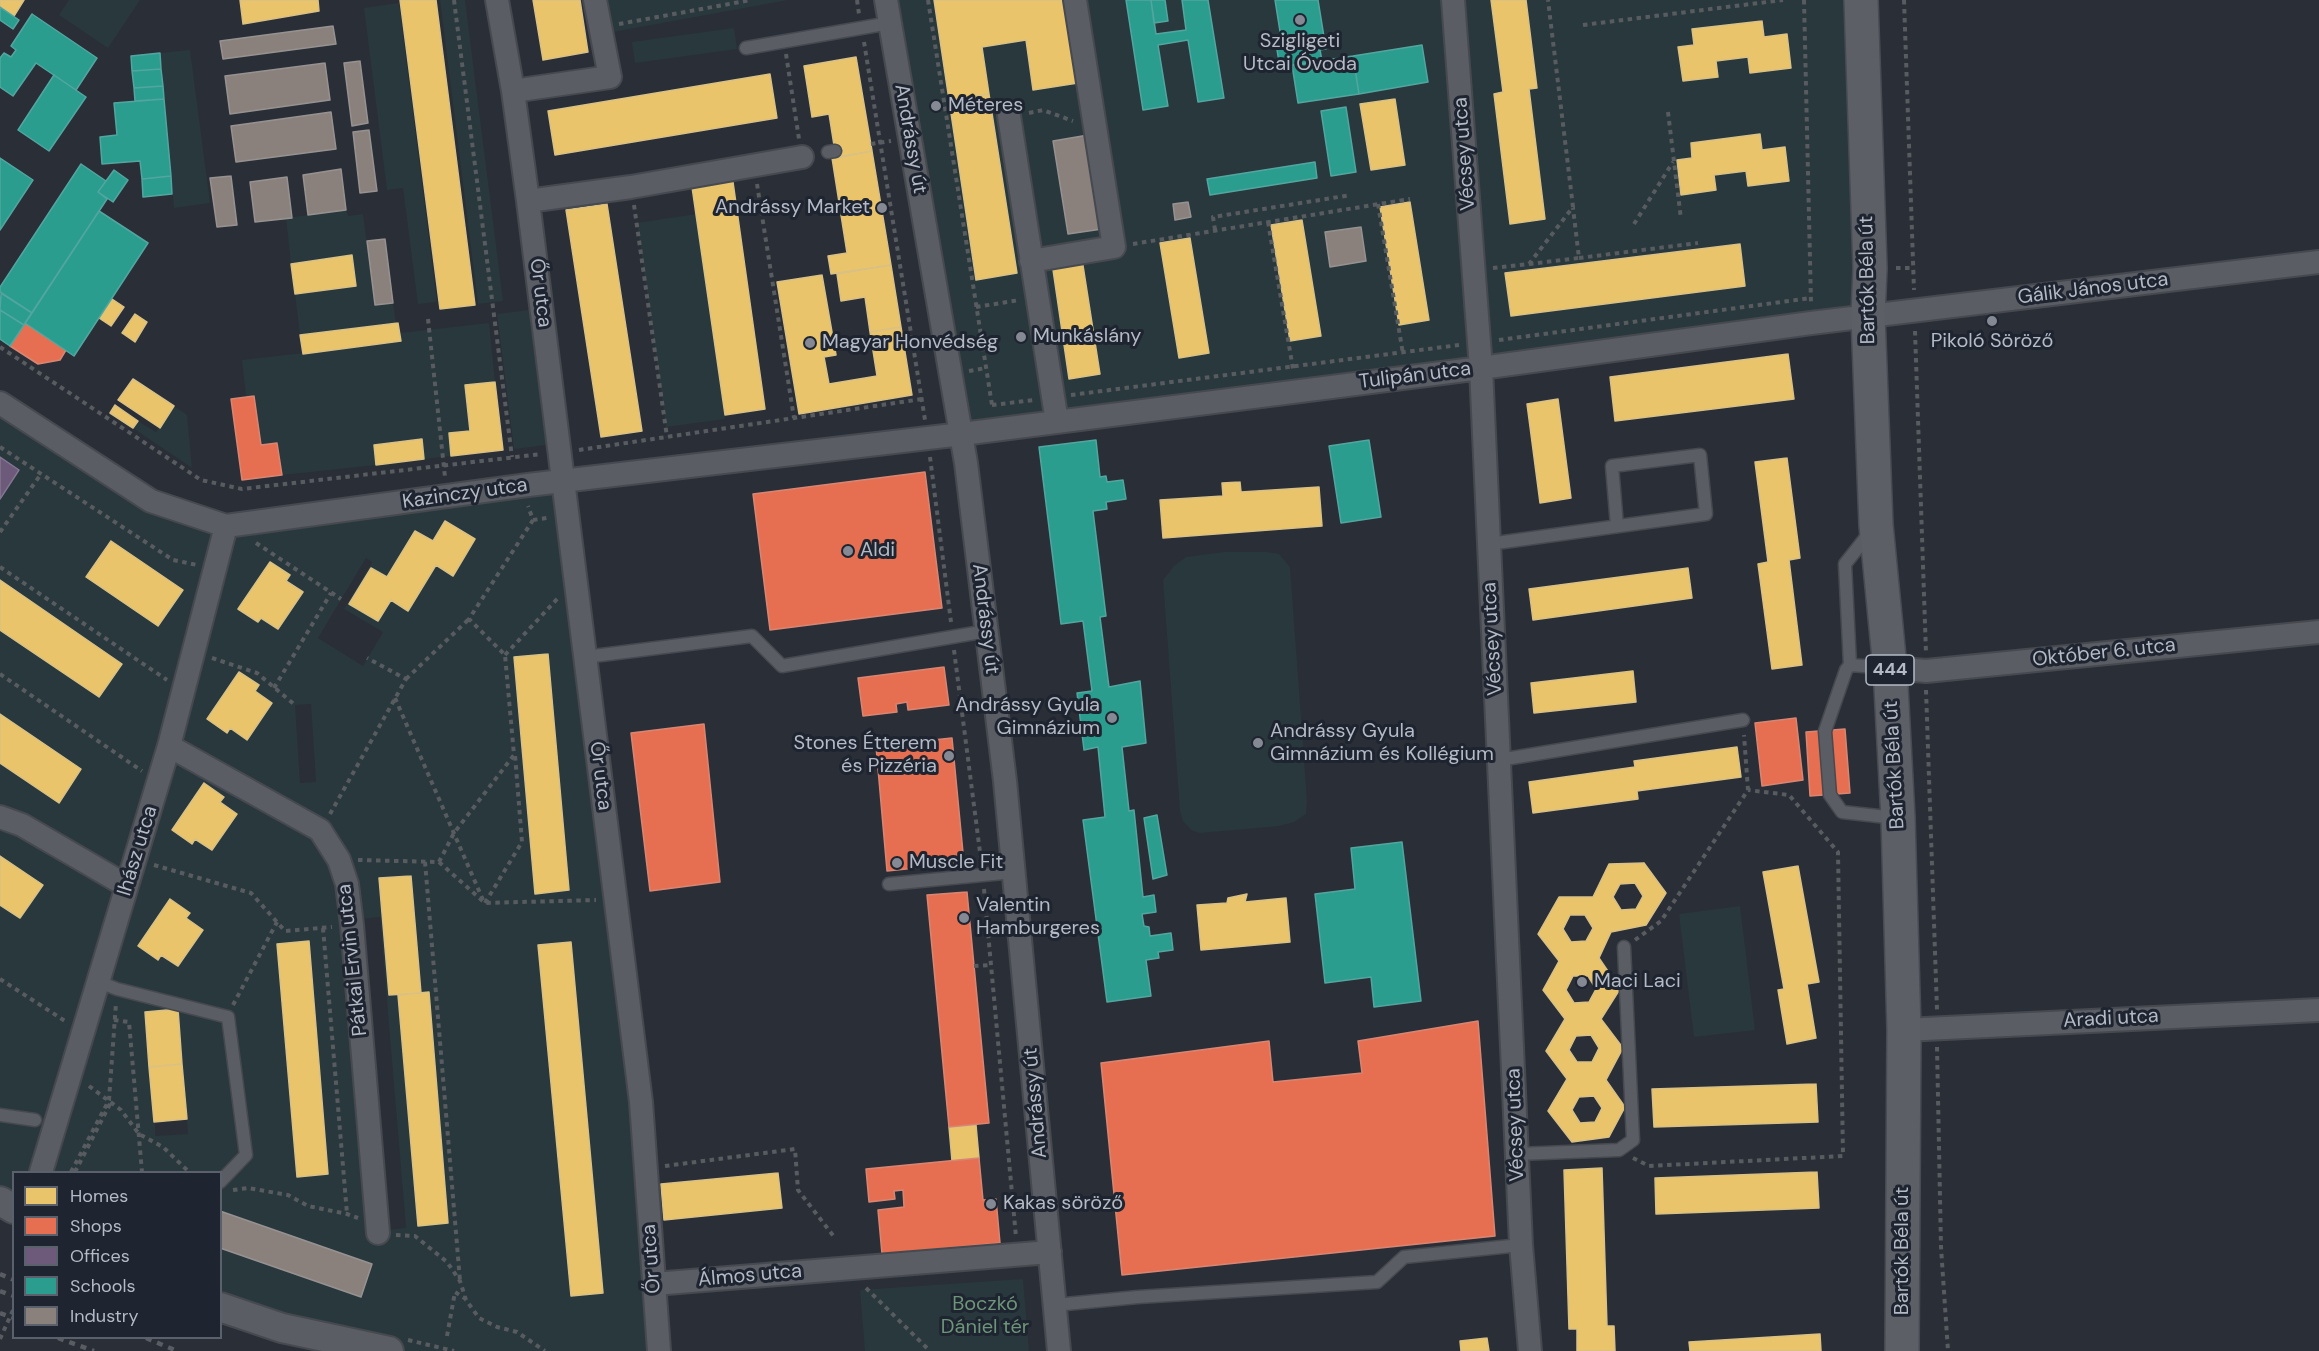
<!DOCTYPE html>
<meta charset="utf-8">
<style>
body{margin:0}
#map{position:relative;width:2319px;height:1351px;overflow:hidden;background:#2a2e36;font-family:"DM Sans",sans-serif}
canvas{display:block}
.legend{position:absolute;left:12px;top:1171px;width:210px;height:168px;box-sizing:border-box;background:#1e2430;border:2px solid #5a606c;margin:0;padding:8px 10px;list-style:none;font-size:18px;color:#b4bac6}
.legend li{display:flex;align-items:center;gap:12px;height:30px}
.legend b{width:30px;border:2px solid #5a606c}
</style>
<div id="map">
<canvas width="2319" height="1351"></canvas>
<ul class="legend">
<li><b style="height:16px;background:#e9c46a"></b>Homes</li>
<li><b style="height:16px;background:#e76f51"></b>Shops</li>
<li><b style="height:16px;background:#6d597a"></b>Offices</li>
<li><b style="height:16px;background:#2a9d8f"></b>Schools</li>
<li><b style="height:16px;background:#8a817c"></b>Industry</li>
</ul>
</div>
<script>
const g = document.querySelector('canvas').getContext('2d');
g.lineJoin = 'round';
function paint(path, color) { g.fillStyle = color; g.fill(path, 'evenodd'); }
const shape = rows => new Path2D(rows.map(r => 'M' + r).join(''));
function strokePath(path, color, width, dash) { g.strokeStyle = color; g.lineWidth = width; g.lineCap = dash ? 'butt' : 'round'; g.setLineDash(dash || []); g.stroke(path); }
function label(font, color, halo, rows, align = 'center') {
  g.font = font + ' "DM Sans",sans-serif'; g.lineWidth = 6; g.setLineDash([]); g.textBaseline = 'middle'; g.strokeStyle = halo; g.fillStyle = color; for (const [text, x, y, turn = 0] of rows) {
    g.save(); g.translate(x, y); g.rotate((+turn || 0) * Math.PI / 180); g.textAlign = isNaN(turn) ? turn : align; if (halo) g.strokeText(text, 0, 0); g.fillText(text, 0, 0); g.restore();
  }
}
paint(shape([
 [69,0,140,0,108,48,59,15],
 [440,0,465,0,503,301,478,304],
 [608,0,788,0,613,32],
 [890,0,1852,0,1860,313,964,431],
 [399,3,437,302,418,304,403,188,387,190,364,8],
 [734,28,737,49,635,63,632,42],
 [190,50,210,203,174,208,160,53],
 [346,210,348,216,363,214,375,305,393,303,396,323,300,335,295,294,356,286,352,256,291,264,286,218],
 [696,214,725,419,666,427,637,223],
 [529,310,546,445,514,449,497,314],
 [489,323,495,382,465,386,470,431,449,434,451,456,424,459,422,439,374,445,376,465,282,475,277,443,261,445,254,396,246,396,242,360,400,342,400,333],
 [174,406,187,415,192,468,133,428,138,421,156,432],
 [0,408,222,528,37,1172,14,1172,13,1200,0,1191],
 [561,484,585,657,656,1351,403,1351,283,1325,221,1304,221,1248,360,1297,372,1264,221,1211,220,1172,44,1172,228,529],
 [445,521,475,539,454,576,436,565,408,610,391,600,378,621,349,604,371,568,387,577,415,531,433,541],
 [366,558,372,562,344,609,383,632,363,666,318,638],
 [270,562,290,575,286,581,303,592,279,628,261,618,258,622,239,608],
 [548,655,569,890,536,894,514,658],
 [239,672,258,686,255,691,272,703,247,739,230,728,227,732,207,719],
 [311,704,316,782,300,783,295,705],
 [204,783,224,796,220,802,237,814,213,850,195,839,192,843],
 [170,900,189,913,186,918,203,930,178,966,161,955,158,960],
 [380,917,406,1228,387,1230,361,919],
 [309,941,328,1173,297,1177,277,944],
 [571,942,603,1293,571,1296,539,946],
 [178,1009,187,1118,154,1121,145,1012],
 [187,1120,188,1134,155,1136,155,1122],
 [1224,552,1267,552,1279,554,1290,567,1307,801,1306,814,1294,822,1279,826,1200,833,1191,830,1183,821,1180,811,1163,580,1174,566,1186,557],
 [1740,906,1755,1030,1694,1037,1679,914],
 [1023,1279,1029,1351,865,1351,860,1290]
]), '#28383c');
const homes = shape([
 [0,0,24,0,14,16,0,7,0,0],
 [240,0,318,0,319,11,243,24,240,0],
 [400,0,436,0,475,305,440,309,400,0],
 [533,0,580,0,588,52,543,60,533,0],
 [934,0,1067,0,1078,83,1033,90,1026,40,982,47,989,94,949,100,934,0],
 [1491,0,1526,0,1537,88,1529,89,1545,219,1510,224,1494,94,1503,92,1491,0],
 [1762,21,1764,37,1787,34,1791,68,1750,73,1748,57,1716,61,1718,77,1683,81,1678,47,1694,45,1692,29,1762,21],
 [856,57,872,151,836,158,829,114,812,117,804,66,856,57],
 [770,74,777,118,555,155,548,111,770,74],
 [989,94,1017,273,976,280,949,100,989,94],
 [1395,99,1405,165,1371,170,1360,104,1395,99],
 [1760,134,1762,150,1785,147,1789,181,1748,186,1746,171,1714,175,1716,190,1681,195,1677,160,1692,158,1691,143,1760,134],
 [872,151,891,265,831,274,828,256,847,253,832,158,872,151],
 [733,182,765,409,725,415,692,187,733,182],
 [1410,202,1429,320,1399,325,1380,207,1410,202],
 [607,204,642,431,601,437,566,210,607,204],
 [1302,220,1321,336,1290,341,1271,225,1302,220],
 [1190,238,1209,353,1179,358,1160,243,1190,238],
 [1740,244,1745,286,1511,316,1505,273,1740,244],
 [352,255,356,286,295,294,291,264,352,255],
 [1082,259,1100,374,1069,379,1052,263,1082,259],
 [891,265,901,327,870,332,865,297,841,301,837,274,891,265],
 [822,275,836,355,824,357,829,384,877,376,870,332,901,327,912,395,799,414,777,282,822,275],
 [112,299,124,307,111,326,99,318,112,299],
 [135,314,147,322,135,342,122,333,135,314],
 [398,323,401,341,303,354,300,335,398,323],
 [1788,354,1794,399,1615,421,1610,377,1788,354],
 [133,379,174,406,160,428,118,400,133,379],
 [495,382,503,450,451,456,449,433,470,431,465,385,495,382],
 [1558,399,1571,498,1540,503,1527,404,1558,399],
 [115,405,138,421,133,428,110,413,115,405],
 [422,439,424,459,376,465,374,445,422,439],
 [1787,458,1800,558,1789,560,1802,665,1772,669,1758,564,1768,562,1755,462,1787,458],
 [1240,482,1241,492,1319,487,1322,526,1163,538,1160,500,1223,496,1222,483,1240,482],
 [445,521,475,539,453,576,436,565,408,611,391,600,378,621,349,604,371,568,387,577,415,531,433,541,445,521],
 [111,541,183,590,158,626,86,577,111,541],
 [270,562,290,575,286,581,303,592,278,629,261,618,258,622,238,609,270,562],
 [1688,568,1692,598,1533,620,1529,589,1688,568],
 [0,580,122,664,99,697,0,630,0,580],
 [548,654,569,890,535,894,514,657,548,654],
 [1633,671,1636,702,1534,713,1531,683,1633,671],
 [239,672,259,685,255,691,272,703,247,740,230,728,227,733,207,719,239,672],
 [0,714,81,769,59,803,0,763,0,714],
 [1737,747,1741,777,1637,791,1638,799,1533,813,1529,782,1635,767,1634,761,1737,747],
 [204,783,224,797,220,802,237,814,212,850,195,839,192,844,172,830,204,783],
 [0,856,43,885,20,918,0,905,0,856],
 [1644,863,1666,893,1646,925,1611,932,1599,958,1620,989,1601,1019,1623,1048,1606,1080,1625,1107,1609,1137,1572,1142,1548,1111,1567,1079,1546,1051,1565,1019,1543,990,1559,961,1538,934,1559,897,1593,897,1609,864,1644,863],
 [1635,883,1643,896,1636,909,1621,910,1613,897,1620,884,1635,883],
 [1570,915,1585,915,1593,928,1586,941,1571,942,1563,929,1570,915],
 [1573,976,1588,976,1596,989,1589,1002,1574,1003,1566,990,1573,976],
 [1591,1035,1599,1048,1592,1062,1577,1062,1569,1050,1576,1036,1591,1035],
 [1594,1096,1602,1108,1595,1122,1580,1123,1572,1110,1579,1097,1594,1096],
 [1798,866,1819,982,1807,984,1816,1038,1787,1044,1778,990,1784,989,1763,872,1798,866],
 [411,876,421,993,389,995,379,878,411,876],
 [1247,894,1245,902,1286,898,1290,942,1201,950,1197,905,1227,903,1228,898,1247,894],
 [170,899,190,913,186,918,203,930,178,966,161,955,158,960,138,946,170,899],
 [309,941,328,1174,297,1177,277,944,309,941],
 [571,942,603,1293,571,1296,538,945,571,942],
 [429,992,448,1223,418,1226,398,995,429,992],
 [178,1009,182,1064,149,1067,145,1012,178,1009],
 [182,1064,187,1119,154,1122,149,1067,182,1064],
 [1816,1084,1818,1122,1654,1127,1652,1089,1816,1084],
 [976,1125,979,1158,952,1161,949,1127,976,1125],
 [1602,1168,1607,1326,1614,1326,1615,1351,1577,1351,1577,1329,1569,1329,1564,1170,1602,1168],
 [1817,1172,1819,1208,1656,1214,1655,1178,1817,1172],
 [778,1173,782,1208,664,1220,661,1184,778,1173],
 [1820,1334,1821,1351,1690,1351,1689,1342,1820,1334],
 [1487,1338,1489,1351,1461,1351,1460,1341,1487,1338]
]);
paint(homes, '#e9c46a');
strokePath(homes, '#d9c186', 1.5);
const shops = shape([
 [25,323,66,350,60,360,38,364,10,346,25,323],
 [254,396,261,445,277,443,282,475,242,480,231,399,254,396],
 [925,472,942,608,770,630,753,494,925,472],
 [944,667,949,705,908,710,907,702,896,704,897,712,863,716,858,678,944,667],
 [1796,718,1803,780,1762,786,1755,723,1796,718],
 [704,724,720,882,650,891,631,733,704,724],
 [1845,729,1850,793,1810,796,1806,732,1845,729],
 [952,738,964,863,887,871,876,746,952,738],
 [967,892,989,1123,949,1127,927,895,967,892],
 [1478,1021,1495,1236,1122,1275,1101,1063,1269,1041,1273,1082,1362,1073,1358,1041,1478,1021],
 [979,1158,983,1200,996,1199,1000,1243,882,1254,878,1210,904,1207,903,1190,894,1191,895,1199,869,1202,866,1169,979,1158]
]);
paint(shops, '#e76f51');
strokePath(shops, '#d88674', 1.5);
const offices = shape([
 [0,457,19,470,0,499,0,457]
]);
paint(offices, '#6d597a');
strokePath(offices, '#827691', 1.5);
const schools = shape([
 [1126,0,1151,0,1156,34,1186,30,1182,0,1208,0,1224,98,1198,102,1188,40,1158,45,1168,106,1143,110,1126,0],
 [1151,0,1165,0,1168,21,1154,23,1151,0],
 [1275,0,1318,0,1326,49,1305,52,1304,40,1282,44,1275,0],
 [0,7,19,20,13,29,0,20,0,7],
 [32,14,97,58,76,90,36,63,13,96,0,87,0,58,4,53,11,57,16,50,11,46,32,14],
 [1304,40,1305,52,1320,50,1322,61,1280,68,1276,44,1304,40],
 [1422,45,1428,82,1359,94,1353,56,1422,45],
 [160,53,161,69,132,71,131,56,160,53],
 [1353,56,1359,94,1298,103,1292,65,1353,56],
 [161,69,163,86,134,88,132,71,161,69],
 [54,75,86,97,49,151,18,130,54,75],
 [163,86,164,99,135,101,134,88,163,86],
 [164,99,171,176,142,179,140,161,102,164,100,137,117,135,114,103,164,99],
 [1346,107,1356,172,1331,176,1321,111,1346,107],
 [0,158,33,180,0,230,0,158],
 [1315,162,1317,178,1210,195,1207,179,1315,162],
 [81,164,106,181,98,192,107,199,32,313,0,292,0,287,81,164],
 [114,170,128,180,113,202,98,192,114,170],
 [171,176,172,194,143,197,142,179,171,176],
 [99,211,148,243,74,356,25,323,99,211],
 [1,293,32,313,24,325,0,310,1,293],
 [0,310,24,325,10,346,0,339,0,310],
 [1096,440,1100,477,1106,476,1107,482,1123,480,1126,499,1106,502,1107,509,1093,511,1106,616,1100,617,1109,687,1140,681,1146,743,1122,747,1129,811,1134,810,1143,897,1154,895,1156,912,1142,914,1144,926,1149,927,1150,936,1171,933,1173,950,1158,952,1159,958,1146,960,1151,996,1107,1002,1083,820,1105,817,1098,747,1084,750,1077,693,1092,691,1083,621,1061,624,1039,447,1096,440],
 [1369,440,1381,517,1341,523,1329,446,1369,440],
 [1157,815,1167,875,1153,879,1144,818,1157,815],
 [1402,842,1421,1001,1374,1007,1371,977,1325,983,1315,894,1355,889,1351,848,1402,842]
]);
paint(schools, '#2a9d8f');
strokePath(schools, '#53a6a0', 1.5);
const industry = shape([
 [333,26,336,44,223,59,220,41,333,26],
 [360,61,368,123,352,126,344,63,360,61],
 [325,63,330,100,230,114,225,76,325,63],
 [331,112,336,149,236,162,231,126,331,112],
 [369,130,377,191,360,193,353,132,369,130],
 [1094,134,1109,228,1068,234,1053,141,1094,134],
 [341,169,346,210,308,215,303,175,341,169],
 [231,176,237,225,217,227,210,178,231,176],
 [287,177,292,218,255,222,250,182,287,177],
 [1188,202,1191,217,1175,220,1173,204,1188,202],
 [1361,227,1366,261,1330,267,1325,232,1361,227],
 [385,239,393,303,375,305,367,241,385,239],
 [220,1211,372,1264,361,1297,220,1248,220,1211]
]);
paint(industry, '#8a817c');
strokePath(industry, '#979292', 1.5);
const service = shape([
 [746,48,890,23],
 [828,152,835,151],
 [1489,544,1706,514,1700,455,1612,466,1617,526],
 [585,657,752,636,782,666,987,631],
 [1850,665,1845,564,1871,531],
 [1889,668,1850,665,1846,670,1825,731,1830,795,1842,812,1896,818],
 [1499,760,1743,720],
 [889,884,1014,872],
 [99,982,117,989,228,1017,246,1155,220,1182],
 [0,1115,35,1120],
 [1518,1154,1619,1150,1633,1140,1624,947],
 [1055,1305,1138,1297,1377,1282,1404,1257,1521,1245]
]);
const minor = shape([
 [497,0,513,91,528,201,641,1102,659,1351],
 [886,0,966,463,1005,781,1059,1351],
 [1453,0,1481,368,1521,1245,1530,1351],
 [513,91,610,77,595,0],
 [1009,116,1057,422],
 [528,201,631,187,802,157],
 [1031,261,1114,247,1075,0],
 [0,403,151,501,226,526,528,485,962,434,1481,368,1811,323,2319,262],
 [1890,668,1926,671,2319,632],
 [169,746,320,830,339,860,347,884,352,925,378,1233],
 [0,817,22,825,127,886],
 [1904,1030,2319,1010],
 [41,1172,169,746,226,526],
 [654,1284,1050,1252]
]);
const tertiary = shape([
 [0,1201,14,1209],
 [220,1307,282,1328,389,1351]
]);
const primary = shape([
 [1861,0,1870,268,1868,316,1876,525,1890,668,1898,818,1904,1030,1902,1351]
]);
strokePath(service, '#46494f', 15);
strokePath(minor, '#46494f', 26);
strokePath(tertiary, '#46494f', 32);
strokePath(primary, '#484b53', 36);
strokePath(shape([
 [454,0,512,457],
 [857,0,859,14],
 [928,0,992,405],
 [1804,0,1811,303],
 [1904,0,1914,290],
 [619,24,751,0],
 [1583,25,1783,0],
 [864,42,925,420],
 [786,54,799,139],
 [1668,112,1681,219],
 [1029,113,1043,110,1073,121],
 [871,144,891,141],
 [757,184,794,418],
 [1378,204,1403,354],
 [634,205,667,437],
 [1268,222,1293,369],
 [1634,224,1673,162],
 [1215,230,1213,217,1351,195],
 [1133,244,1410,199],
 [1579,258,1698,243],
 [1529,264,1579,258,1573,208],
 [1493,268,1529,264,1573,207,1548,0],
 [1896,268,1913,268],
 [976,307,1020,300],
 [428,319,445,477],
 [1915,331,1926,653],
 [1499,340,1811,298],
 [0,347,201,480,242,489,542,454],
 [969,371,986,368],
 [1071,395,1459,345],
 [992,405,1034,400],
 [0,447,173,560,197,565],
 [579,450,922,399],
 [930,457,951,622],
 [533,520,547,518],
 [0,532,41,474],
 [256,543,341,599],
 [0,567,167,680],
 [954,650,981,860],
 [505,655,558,598],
 [212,658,257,673,295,705],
 [0,674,142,771],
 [406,679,469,619],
 [274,688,331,593],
 [1926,690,1937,1010],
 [395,698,483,900],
 [330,814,406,679,367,658],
 [358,860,439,862,485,903,596,900],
 [425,862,460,1281],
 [439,862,454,833,514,755,505,655,469,619,533,520,528,506],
 [154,865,251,893,285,931,332,927],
 [984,889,1016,1237],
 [485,903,522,842,515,755],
 [323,928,347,1214],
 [1635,940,1661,921,1748,790,1744,735],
 [974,966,991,965],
 [0,979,65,1021],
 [233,1005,277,922],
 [114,1020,129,1022,142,1172],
 [1937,1047,1941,1247,1948,1351],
 [89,1086,121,1110,139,1134,163,1147,189,1172],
 [1633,1158,1649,1166,1843,1156,1838,852,1789,795,1748,790],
 [665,1166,795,1149,798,1190,835,1238],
 [71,1172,109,1100,116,1003],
 [75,1172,111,1102],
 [233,1190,248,1188,288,1195,308,1206,347,1214,358,1218],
 [396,1235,415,1236,447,1262,460,1281,466,1300,479,1318,497,1327,517,1332,545,1351],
 [866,1288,930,1351],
 [447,1336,455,1292,466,1299],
 [408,1340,454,1351]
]), '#585c61', 4, [4.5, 4.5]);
strokePath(service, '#5a5d64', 12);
strokePath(minor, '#5a5d64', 22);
strokePath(tertiary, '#5a5d64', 28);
strokePath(primary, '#5c5f66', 33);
strokePath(shape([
 [0,1274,14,1280],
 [0,1291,14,1296],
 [0,1313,14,1318],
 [58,1338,94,1351],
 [146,1338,177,1351]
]), '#595c62', 4.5, [6, 6]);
strokePath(shape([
 [0,1339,14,1308]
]), '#585c61', 4, [4.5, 4.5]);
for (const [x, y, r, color] of [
 [1300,20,6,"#848994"],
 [936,106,6,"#848994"],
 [882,208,6,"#848994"],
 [1992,321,6,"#848994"],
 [1021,337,6,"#848994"],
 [810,343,6,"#848994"],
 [848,551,6,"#848994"],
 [1112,718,6,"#848994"],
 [1258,743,6,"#848994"],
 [949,756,6,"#848994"],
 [897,863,6,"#848994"],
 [964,918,6,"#848994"],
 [1582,982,6,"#848994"],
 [991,1204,6,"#848994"]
]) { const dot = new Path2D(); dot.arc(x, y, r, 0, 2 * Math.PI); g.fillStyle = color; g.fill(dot); strokePath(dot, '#1e2430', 2); }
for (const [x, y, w] of [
 [1890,670,48]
]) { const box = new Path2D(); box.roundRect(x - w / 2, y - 15, w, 30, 4.5); g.fillStyle = '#1e2430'; g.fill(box); strokePath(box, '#b4bac6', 1.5); }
label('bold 18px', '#b4bac6', null, [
 ["444",1890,670]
]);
label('20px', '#b4bac6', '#1e2430', [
 ["Szigligeti",1300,42,"center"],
 ["Utcai Óvoda",1300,65,"center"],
 ["Méteres",948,106],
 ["Andrássy Market",870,208,"right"],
 ["Munkáslány",1033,337],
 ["Pikoló Söröző",1992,342,"center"],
 ["Magyar Honvédség",822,343],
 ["Aldi",860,551],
 ["Andrássy Gyula",1100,706,"right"],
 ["Gimnázium",1100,729,"right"],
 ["Andrássy Gyula",1270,732],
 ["Gimnázium és Kollégium",1270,755],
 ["Stones Étterem",937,744,"right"],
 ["és Pizzéria",937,767,"right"],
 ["Muscle Fit",909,863],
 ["Valentin",976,906],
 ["Hamburgeres",976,929],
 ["Maci Laci",1594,982],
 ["Kakas söröző",1003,1204]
], 'left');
label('20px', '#b4bac6', '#1e2430', [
 ["Andrássy út",910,139,80],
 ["Vécsey utca",1465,154,-94],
 ["Bartók Béla út",1868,280,-91],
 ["Gálik János utca",2093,289,-7],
 ["Őr utca",540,293,83],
 ["Tulipán utca",1415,376,-7],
 ["Kazinczy utca",465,494,-8],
 ["Andrássy út",985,619,83],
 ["Vécsey utca",1493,639,-93],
 ["Október 6. utca",2104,653,-6],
 ["Bartók Béla út",1895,765,-93],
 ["Őr utca",600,776,83],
 ["Ihász utca",138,851,-73],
 ["Pátkai Ervin utca",353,960,-96],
 ["Aradi utca",2111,1019,-3],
 ["Andrássy út",1036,1103,-95],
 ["Vécsey utca",1516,1125,-92],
 ["Bartók Béla út",1903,1251,-90],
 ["Őr utca",652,1259,-94],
 ["Álmos utca",750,1276,-5]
]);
label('20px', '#6d9579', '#1e2430', [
 ["Boczkó",985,1305],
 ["Dániel tér",985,1328]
]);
</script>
